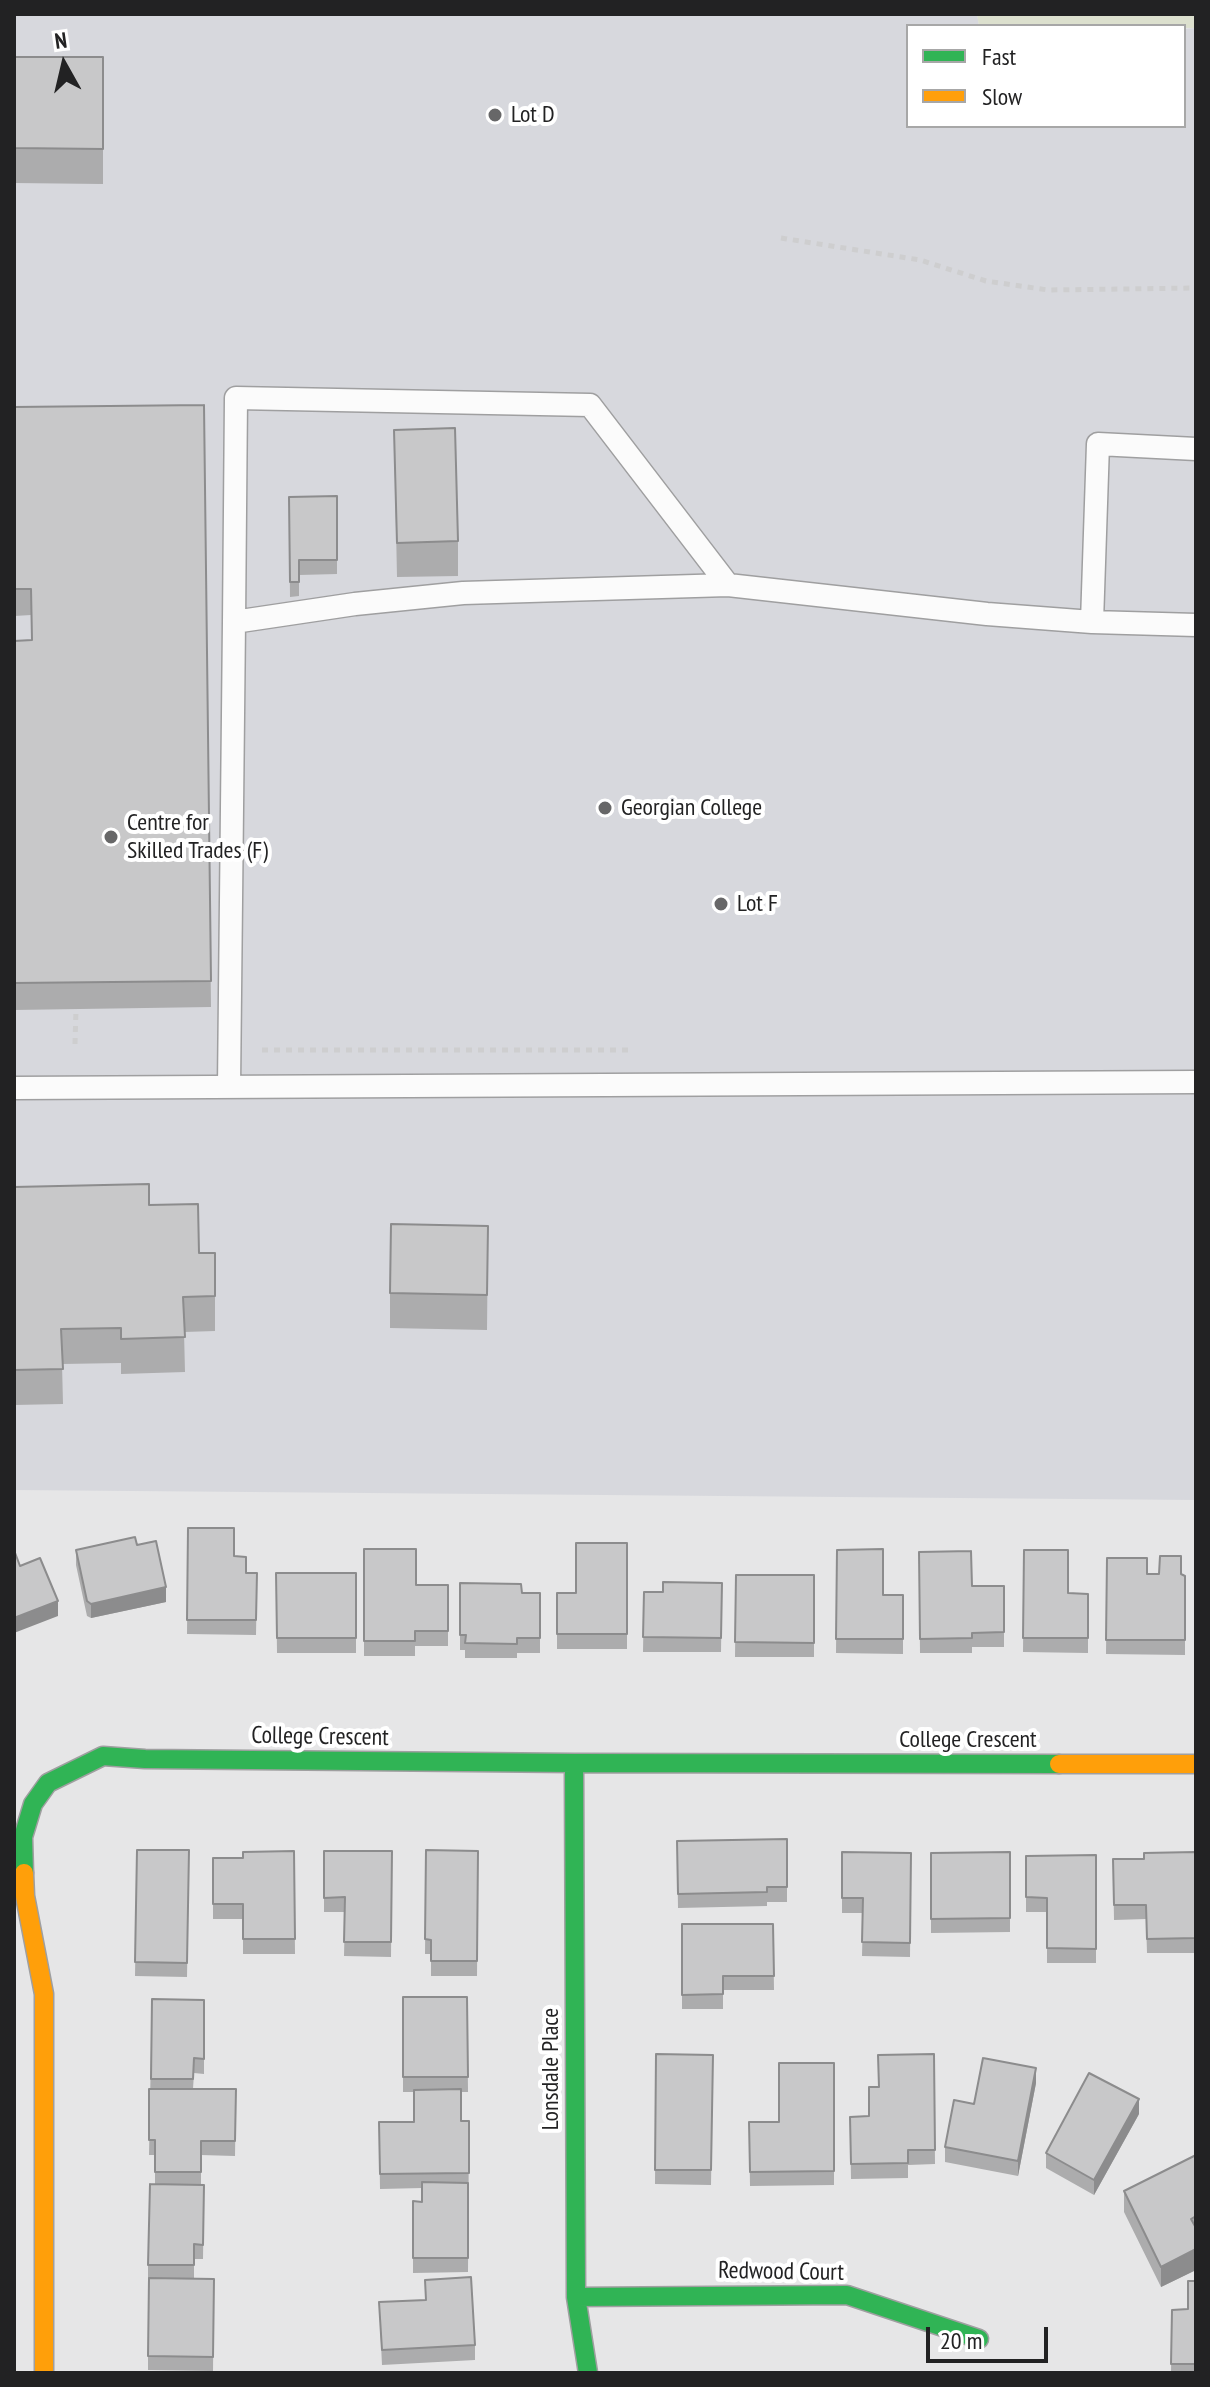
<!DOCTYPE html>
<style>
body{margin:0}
#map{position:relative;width:1210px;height:2387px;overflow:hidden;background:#e6e6e7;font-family:"PT Sans Narrow",sans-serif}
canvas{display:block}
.frame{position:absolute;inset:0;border:16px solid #222223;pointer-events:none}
.legend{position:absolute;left:906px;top:24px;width:280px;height:104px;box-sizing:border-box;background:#fff;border:2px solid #a7a7a7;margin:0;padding:10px 14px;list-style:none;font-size:24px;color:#222223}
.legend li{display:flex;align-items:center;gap:16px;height:40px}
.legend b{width:40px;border:2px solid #a7a7a7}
.north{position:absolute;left:24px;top:24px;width:80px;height:80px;-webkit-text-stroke:6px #fff;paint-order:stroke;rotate:352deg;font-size:22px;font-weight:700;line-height:32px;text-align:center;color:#222223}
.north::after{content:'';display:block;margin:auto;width:28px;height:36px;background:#222223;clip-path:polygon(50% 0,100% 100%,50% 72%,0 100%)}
.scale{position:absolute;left:926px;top:2327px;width:122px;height:36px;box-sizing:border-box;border:4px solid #222223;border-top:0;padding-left:10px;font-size:24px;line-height:28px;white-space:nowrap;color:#222223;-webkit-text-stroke:6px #fff;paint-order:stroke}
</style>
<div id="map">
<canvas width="1210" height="2387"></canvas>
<div class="frame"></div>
<ul class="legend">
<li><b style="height:10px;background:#30b455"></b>Fast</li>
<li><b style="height:10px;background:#ff9f0a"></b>Slow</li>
</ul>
<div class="north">N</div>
<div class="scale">20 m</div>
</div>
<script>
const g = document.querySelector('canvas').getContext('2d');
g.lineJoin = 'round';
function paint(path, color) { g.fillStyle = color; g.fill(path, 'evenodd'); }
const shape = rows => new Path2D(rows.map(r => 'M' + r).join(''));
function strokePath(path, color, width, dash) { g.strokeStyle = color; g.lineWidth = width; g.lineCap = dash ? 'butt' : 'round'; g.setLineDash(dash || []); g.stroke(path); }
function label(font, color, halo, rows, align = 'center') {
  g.font = font + ' "PT Sans Narrow",sans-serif'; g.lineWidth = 8; g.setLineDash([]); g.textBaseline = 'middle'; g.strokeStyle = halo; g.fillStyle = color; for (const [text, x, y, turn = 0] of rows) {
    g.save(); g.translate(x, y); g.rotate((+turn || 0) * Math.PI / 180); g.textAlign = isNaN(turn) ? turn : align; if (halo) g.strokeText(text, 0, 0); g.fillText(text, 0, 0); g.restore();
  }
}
paint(shape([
 [14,14,977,14,979,26,908,26,908,126,1184,126,1184,29,1196,28,1196,1500,14,1490]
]), '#d7d8dd');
paint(shape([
 [977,14,1196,14,1196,28,979,26]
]), '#dce0ce');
const lane = shape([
 [728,585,987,614,1092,622,1196,625],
 [1092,622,1098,444,1196,449],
 [229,1086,234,622,236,398,590,405,728,585,463,593,355,604,234,622],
 [14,1088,1196,1082]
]);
const fast = shape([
 [574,1763,576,2297,588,2373],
 [24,1873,23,1837,33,1804,48,1783,103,1756,145,1759,574,1763,1059,1764],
 [576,2297,847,2295,979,2339]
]);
const slow = shape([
 [1059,1764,1196,1764],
 [24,1873,25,1896,44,1994,44,2373]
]);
strokePath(lane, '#9f9fa0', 25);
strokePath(fast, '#9f9fa0', 21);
strokePath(slow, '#9f9fa0', 21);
strokePath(shape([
 [781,238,920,260,986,281,1048,290,1196,288],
 [75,1044,76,1009],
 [262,1050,628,1050]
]), '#cececf', 5, [6, 6]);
strokePath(lane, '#fbfbfb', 22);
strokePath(fast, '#30b455', 18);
strokePath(slow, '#ff9f0a', 18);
paint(shape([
 [14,57,103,57,103,184,14,183],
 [204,405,211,1007,14,1010,14,641,32,640,31,615,14,616,14,407],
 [394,430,458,541,458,576,397,577],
 [337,496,337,574,299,575,299,596,290,597,289,497],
 [14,1187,149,1205,199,1253,215,1253,215,1331,184,1332,185,1372,121,1374,121,1363,62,1364,63,1404,14,1405],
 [488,1226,487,1330,390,1328,390,1293],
 [188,1528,234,1556,246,1573,257,1573,256,1635,187,1634],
 [627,1543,627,1649,557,1649,557,1593,576,1593],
 [137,1545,166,1602,91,1618,87,1616,76,1565,76,1550],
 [364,1549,416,1585,448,1585,448,1646,415,1646,415,1656,364,1656],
 [837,1550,883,1595,903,1595,903,1654,836,1653],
 [1024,1550,1068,1593,1088,1594,1088,1653,1023,1652],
 [919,1552,972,1586,1004,1586,1004,1647,972,1647,972,1653,920,1653],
 [1107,1558,1147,1574,1181,1574,1185,1576,1185,1655,1106,1654],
 [276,1573,356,1573,356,1653,277,1653],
 [736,1575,814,1575,814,1657,735,1657],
 [460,1583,522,1593,540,1593,540,1653,517,1653,517,1658,465,1658,465,1650,460,1650],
 [722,1583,721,1652,643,1652,644,1592,663,1592],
 [787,1839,787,1902,767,1902,767,1906,678,1908,677,1841],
 [137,1850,189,1850,187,1977,135,1976],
 [426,1850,478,1851,477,1976,431,1976,431,1954,425,1954],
 [294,1851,295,1954,243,1954,243,1919,213,1919,213,1858,243,1858],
 [324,1851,392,1851,391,1957,344,1956,345,1912,324,1912],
 [842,1852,911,1853,910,1957,862,1956,863,1913,842,1913],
 [1010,1852,1010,1932,931,1933,931,1853],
 [1195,1852,1196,1953,1147,1953,1146,1919,1114,1920,1113,1859,1144,1859],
 [1096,1855,1096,1963,1047,1963,1047,1912,1026,1912,1026,1856],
 [682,1924,773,1924,774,1990,723,1990,723,2009,682,2009],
 [403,1997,467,1997,468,2092,461,2092,461,2121,469,2121,468,2272,413,2273,413,2201,422,2202,422,2188,380,2189,379,2122,414,2122,414,2092,403,2092],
 [152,1999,204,2000,204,2074,194,2073,193,2089,236,2089,235,2156,201,2155,201,2185,204,2185,203,2259,194,2259,194,2279,214,2279,213,2371,148,2370,148,2265,155,2184,155,2155,149,2155],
 [656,2054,713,2055,711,2185,655,2184],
 [934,2054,935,2164,908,2165,908,2178,851,2179,850,2117,869,2116,879,2087],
 [834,2063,834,2185,750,2186,749,2122,779,2122],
 [1036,2083,1018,2176,945,2162,945,2147,974,2104],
 [1139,2114,1094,2195,1046,2168,1046,2153],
 [1196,2155,1196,2270,1161,2287,1124,2212,1124,2191],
 [425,2280,475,2345,475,2360,382,2365,379,2302,425,2300],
 [1196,2281,1196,2373,1171,2373,1172,2310,1188,2309]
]), '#acacad');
paint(shape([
 [166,1587,166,1602,91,1618,91,1604],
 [58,1601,58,1616,14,1633,14,1618],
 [1036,2068,1036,2083,1018,2176,1018,2161],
 [1139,2099,1139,2114,1094,2195,1094,2180],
 [1196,2249,1196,2270,1161,2287,1161,2267]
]), '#8c8c8d');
const building = shape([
 [14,57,103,57,103,149,14,148,14,57],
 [204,405,211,981,14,983,14,641,32,640,31,589,14,589,14,407,204,405],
 [455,428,458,541,397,543,394,430,455,428],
 [337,496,337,560,299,560,299,582,290,582,289,497,337,496],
 [149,1184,149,1205,198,1204,199,1253,215,1253,215,1296,183,1297,185,1337,121,1339,121,1328,61,1329,63,1369,14,1370,14,1187,149,1184],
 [391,1224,488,1226,487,1295,390,1293,391,1224],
 [188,1528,234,1528,234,1556,246,1557,246,1573,257,1573,256,1620,187,1620,188,1528],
 [135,1537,137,1545,156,1541,166,1587,91,1604,87,1601,76,1550,135,1537],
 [576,1543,627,1543,627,1634,557,1634,557,1593,576,1593,576,1543],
 [364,1549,416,1549,416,1585,448,1585,448,1631,415,1631,415,1641,364,1641,364,1549],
 [883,1549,883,1595,903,1595,903,1639,836,1639,837,1550,883,1549],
 [14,1550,20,1566,40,1558,58,1601,14,1618,14,1550],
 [1024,1550,1068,1550,1068,1593,1088,1594,1088,1638,1023,1638,1024,1550],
 [971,1551,972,1586,1004,1586,1004,1632,972,1633,972,1638,920,1639,919,1552,971,1551],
 [1160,1556,1181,1556,1181,1574,1185,1576,1185,1640,1106,1640,1107,1558,1147,1558,1147,1574,1159,1574,1160,1556],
 [276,1573,356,1573,356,1638,277,1638,276,1573],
 [736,1575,814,1575,814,1643,735,1642,736,1575],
 [663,1582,722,1583,721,1638,643,1637,644,1592,663,1592,663,1582],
 [460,1583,521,1584,522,1593,540,1593,540,1638,517,1638,517,1644,465,1643,466,1635,460,1635,460,1583],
 [787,1839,787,1887,767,1887,767,1892,678,1894,677,1841,787,1839],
 [137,1850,189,1850,187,1963,135,1962,137,1850],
 [426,1850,478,1851,477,1961,431,1961,431,1940,425,1939,426,1850],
 [294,1851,295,1939,243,1939,243,1904,213,1904,213,1858,243,1858,243,1852,294,1851],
 [324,1851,392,1851,391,1942,344,1942,345,1897,324,1898,324,1851],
 [842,1852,911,1853,910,1943,862,1942,863,1898,842,1898,842,1852],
 [1010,1852,1010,1918,931,1919,931,1853,1010,1852],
 [1195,1852,1196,1938,1147,1939,1146,1905,1114,1905,1113,1859,1144,1859,1144,1853,1195,1852],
 [1096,1855,1096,1949,1047,1948,1047,1898,1026,1897,1026,1856,1096,1855],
 [682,1924,773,1924,774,1976,723,1976,723,1994,682,1995,682,1924],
 [403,1997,467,1997,468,2077,403,2077,403,1997],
 [152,1999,204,2000,204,2059,194,2058,193,2079,151,2079,152,1999],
 [656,2054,713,2055,711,2170,655,2170,656,2054],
 [934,2054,935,2150,908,2150,908,2163,851,2164,850,2117,869,2116,869,2087,879,2087,878,2055,934,2054],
 [983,2058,1036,2068,1018,2161,945,2147,954,2100,974,2104,983,2058],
 [779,2063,834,2063,834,2171,750,2172,749,2122,779,2122,779,2063],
 [1089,2073,1139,2099,1094,2180,1046,2153,1089,2073],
 [149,2089,236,2089,235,2141,201,2141,201,2172,155,2172,155,2140,149,2140,149,2089],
 [461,2089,461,2121,469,2121,469,2173,380,2174,379,2122,414,2122,414,2090,461,2089],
 [1196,2155,1196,2216,1191,2219,1196,2228,1196,2249,1161,2267,1124,2191,1196,2155],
 [422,2182,468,2183,468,2258,413,2258,413,2201,422,2202,422,2182],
 [150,2184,204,2185,203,2245,194,2244,194,2265,148,2265,150,2184],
 [471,2277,475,2345,382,2350,379,2302,426,2300,425,2280,471,2277],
 [149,2278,214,2279,213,2357,148,2356,149,2278],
 [1188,2281,1196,2281,1196,2364,1171,2364,1172,2310,1188,2309,1188,2281]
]);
paint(building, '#c8c8c9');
strokePath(building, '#8c8c8d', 2);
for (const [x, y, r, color] of [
 [495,115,8,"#676768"],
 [605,808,8,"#676768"],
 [111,837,8,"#676768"],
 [721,904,8,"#676768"]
]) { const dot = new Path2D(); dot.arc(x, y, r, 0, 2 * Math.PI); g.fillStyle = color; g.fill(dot); strokePath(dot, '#fff', 3); }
label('24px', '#222223', '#fff', [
 ["Lot D",511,115],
 ["Georgian College",621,808],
 ["Centre for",127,823],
 ["Skilled Trades (F)",127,851],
 ["Lot F",737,904]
], 'left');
label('24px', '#222223', '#fff', [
 ["College Crescent",320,1737,1],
 ["College Crescent",968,1740],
 ["Lonsdale Place",551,2069,-90],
 ["Redwood Court",781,2272,1]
]);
</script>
